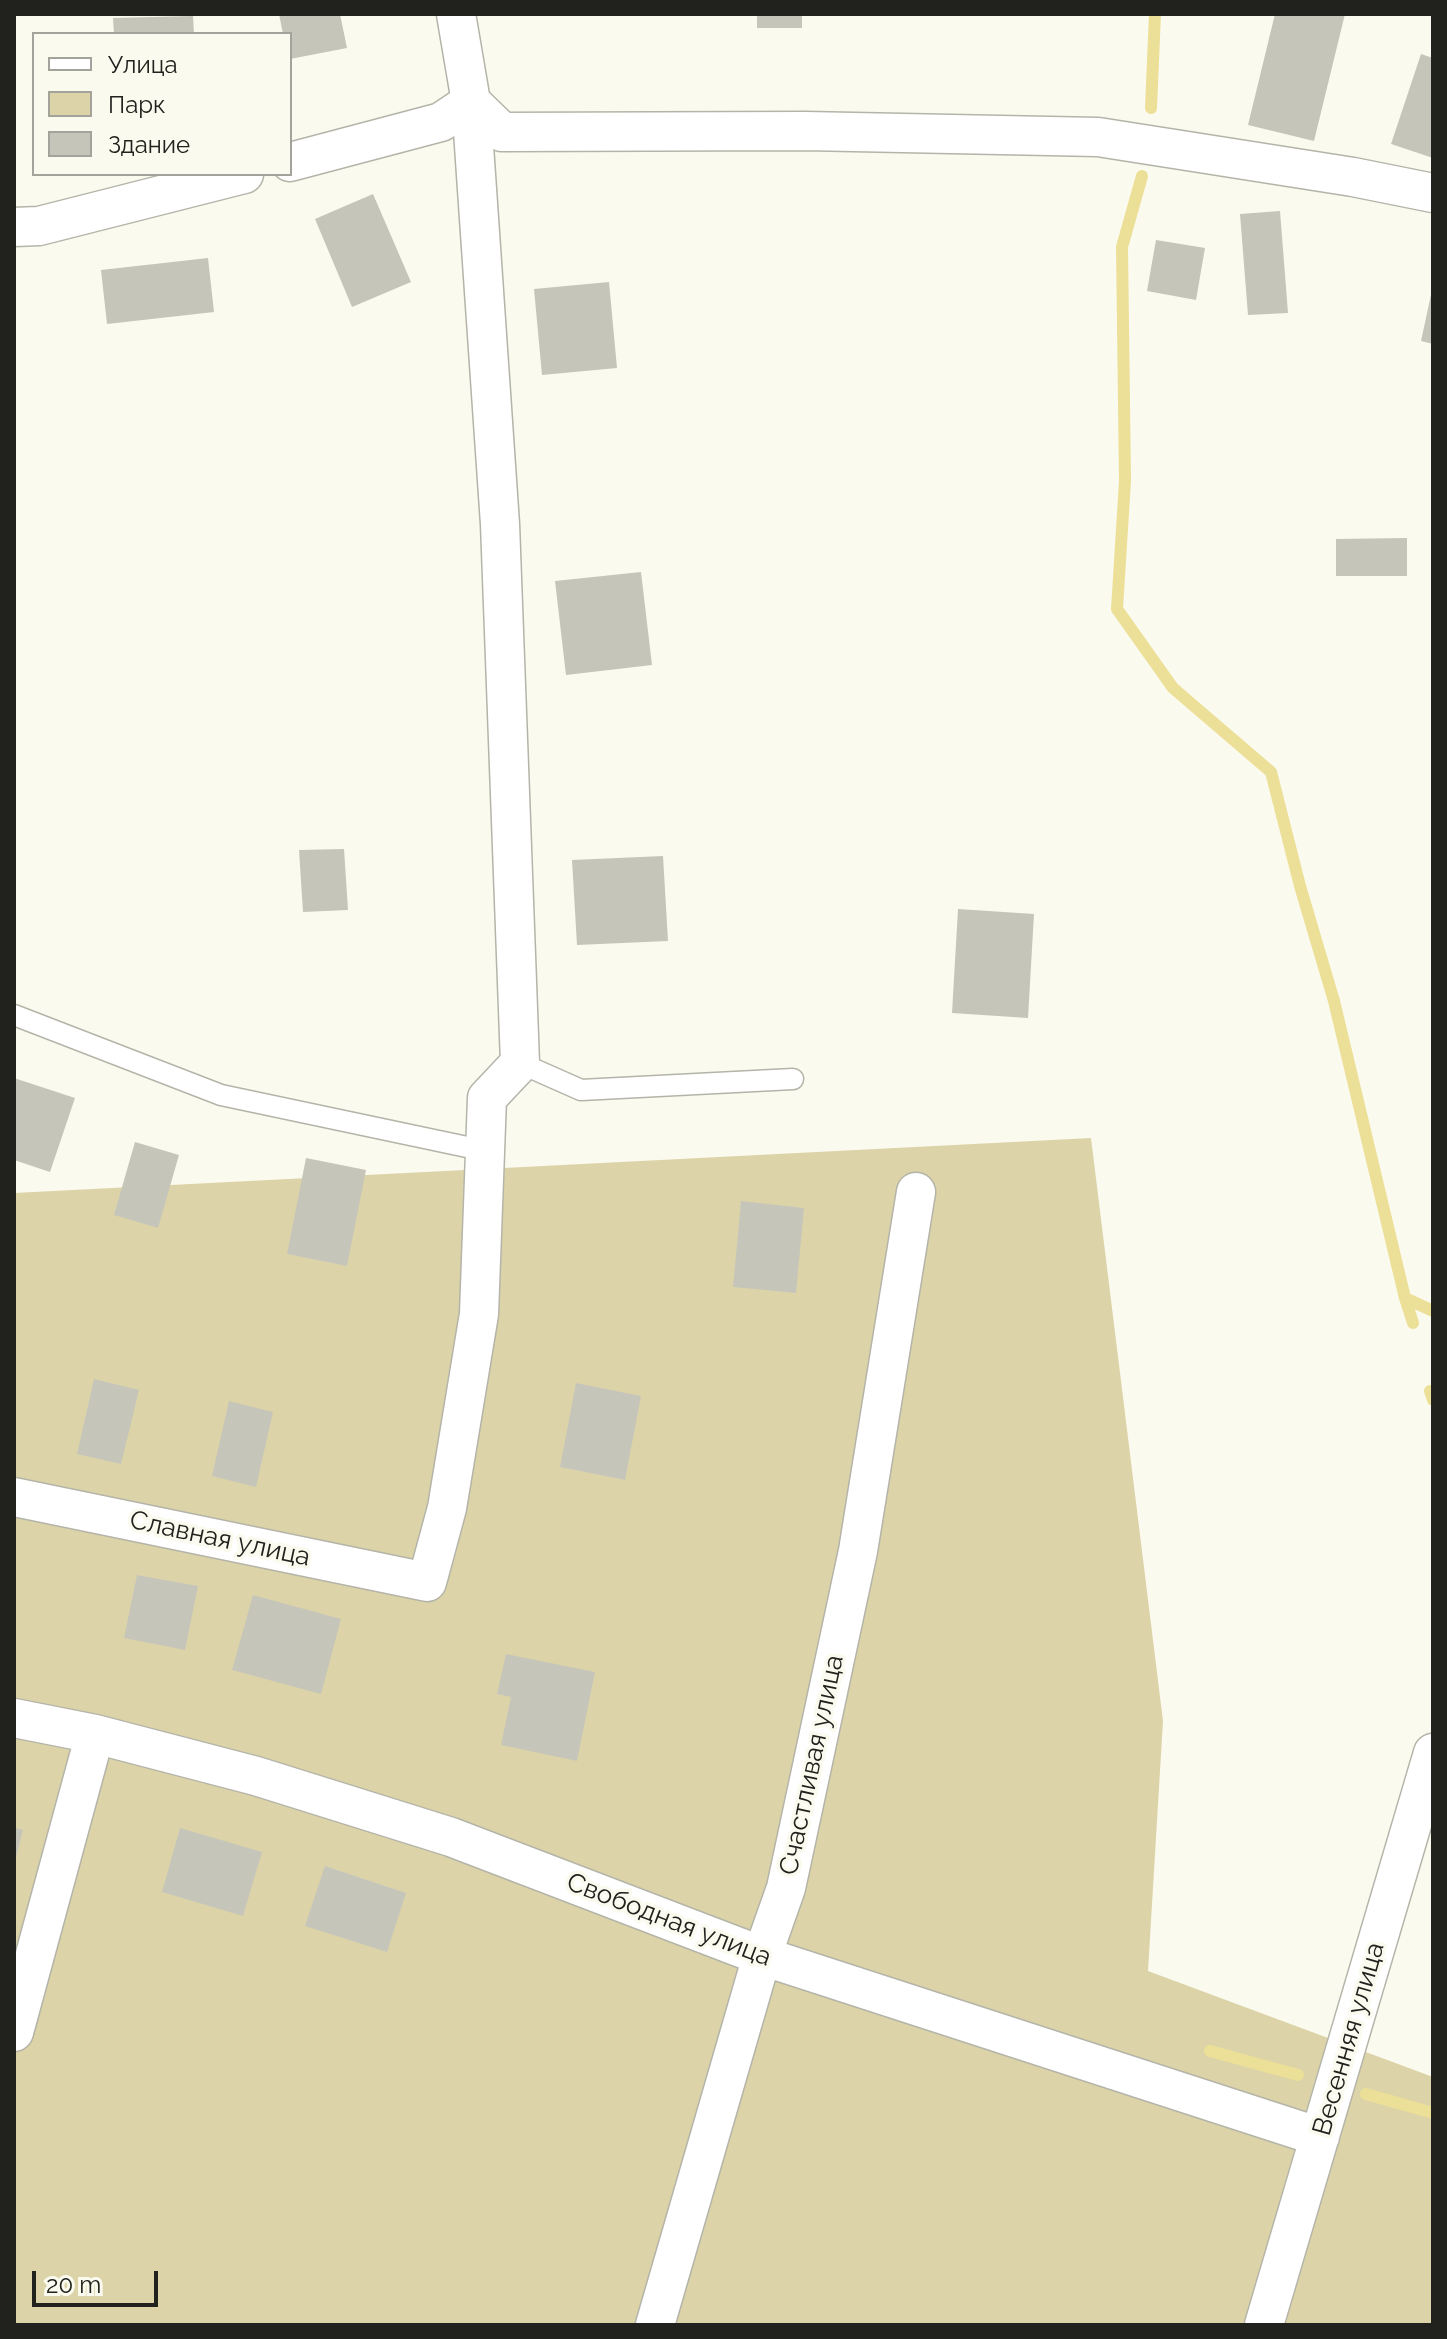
<!DOCTYPE html>
<meta charset="utf-8">
<style>
body{margin:0}
#map{position:relative;width:1447px;height:2339px;overflow:hidden;background:#fbfaef;font-family:Raleway,sans-serif}
canvas{display:block}
.frame{position:absolute;inset:0;border:16px solid #21211d;pointer-events:none}
.legend{position:absolute;left:32px;top:32px;width:260px;height:144px;box-sizing:border-box;background:#fbfaef;border:2px solid #a4a39b;margin:0;padding:10px 14px;list-style:none;font-size:24px;color:#21211d}
.legend li{display:flex;align-items:center;gap:16px;height:40px}
.legend b{width:40px;border:2px solid #a4a39b}
.scale{position:absolute;left:32px;top:2271px;width:126px;height:36px;box-sizing:border-box;border:4px solid #21211d;border-top:0;padding-left:10px;font-size:24px;line-height:28px;white-space:nowrap;color:#21211d;-webkit-text-stroke:6px #fbfaef;paint-order:stroke}
</style>
<div id="map">
<canvas width="1447" height="2339"></canvas>
<div class="frame"></div>
<ul class="legend">
<li><b style="height:10px;background:#fff"></b>Улица</li>
<li><b style="height:22px;background:#dcd4a8"></b>Парк</li>
<li><b style="height:22px;background:#c6c5ba"></b>Здание</li>
</ul>
<div class="scale">20 m</div>
</div>
<script>
const g = document.querySelector('canvas').getContext('2d');
g.lineJoin = 'round';
function paint(path, color) { g.fillStyle = color; g.fill(path, 'evenodd'); }
const shape = rows => new Path2D(rows.map(r => 'M' + r).join(''));
function strokePath(path, color, width, dash) { g.strokeStyle = color; g.lineWidth = width; g.lineCap = dash ? 'butt' : 'round'; g.setLineDash(dash || []); g.stroke(path); }
function label(font, color, halo, rows, align = 'center') {
  g.font = font + ' Raleway,sans-serif'; g.lineWidth = 7; g.setLineDash([]); g.textBaseline = 'middle'; g.strokeStyle = halo; g.fillStyle = color; for (const [text, x, y, turn = 0] of rows) {
    g.save(); g.translate(x, y); g.rotate((+turn || 0) * Math.PI / 180); g.textAlign = isNaN(turn) ? turn : align; if (halo) g.strokeText(text, 0, 0); g.fillText(text, 0, 0); g.restore();
  }
}
paint(shape([
 [1091,1138,1163,1721,1148,1971,1433,2077,1433,2325,14,2325,14,1193]
]), '#dcd4a8');
strokePath(shape([
 [1151,108,1155,14],
 [1142,176,1122,247,1125,481,1117,609,1173,688,1271,772,1300,886,1334,1001,1405,1298,1413,1323],
 [1405,1298,1433,1311],
 [1430,1391,1433,1400],
 [1210,2051,1298,2075],
 [1366,2094,1433,2113]
]), '#ecdf97', 12);
paint(shape([
 [279,14,340,14,347,48,290,59,290,34,283,34],
 [757,14,802,14,802,28,757,28],
 [1275,14,1345,14,1314,141,1248,125],
 [193,16,194,34,114,34,113,18],
 [1421,54,1433,58,1433,158,1391,144],
 [373,194,411,282,352,307,315,219],
 [1280,211,1288,313,1248,315,1240,214],
 [1156,240,1205,248,1196,300,1147,291],
 [208,258,214,312,107,324,101,270],
 [609,282,617,368,542,375,534,289],
 [1432,290,1433,290,1433,344,1421,341],
 [1407,538,1407,576,1336,576,1336,539],
 [641,572,652,665,566,675,555,581],
 [344,849,348,910,303,912,299,850],
 [663,856,668,941,577,945,572,860],
 [958,909,1034,914,1028,1018,952,1013],
 [14,1078,75,1098,50,1172,14,1160],
 [135,1142,179,1155,158,1228,114,1215],
 [306,1158,366,1170,347,1266,287,1254],
 [741,1201,804,1208,796,1293,733,1287],
 [94,1379,139,1390,121,1464,77,1454],
 [576,1383,641,1396,625,1480,560,1467],
 [229,1401,273,1412,256,1487,212,1476],
 [137,1575,198,1586,185,1650,124,1638],
 [253,1595,341,1619,321,1694,232,1670],
 [506,1654,595,1672,577,1761,501,1745,511,1697,497,1694],
 [14,1827,23,1830,15,1861,14,1861],
 [180,1828,262,1852,243,1916,162,1892],
 [325,1866,406,1893,387,1952,305,1926]
]), '#c6c5ba');
const service = shape([
 [14,1015,221,1095,486,1151,486,1143],
 [517,1067,520,1063,581,1090,793,1079]
]);
const minor = shape([
 [290,162,441,122,471,102,502,132,805,131,1098,137,1353,177,1433,193],
 [14,227,39,226,244,174],
 [14,1497,427,1582,447,1508,479,1314,487,1098,520,1063,500,524,471,102,456,14],
 [14,1718,95,1734,256,1776,451,1837,762,1956,1320,2137],
 [14,2032,95,1734],
 [655,2325,762,1956,786,1888,858,1551,916,1192],
 [1264,2325,1433,1753]
]);
strokePath(service, '#b5b4a9', 23);
strokePath(minor, '#b5b4a9', 41);
strokePath(service, '#fff', 20);
strokePath(minor, '#fff', 38);
label('26px', '#21211d', '#fbfaef', [
 ["Славная улица",220,1539,12],
 ["Счастливая улица",812,1765,-78],
 ["Свободная улица",669,1920,21],
 ["Весенняя улица",1349,2039,-74]
]);
</script>
